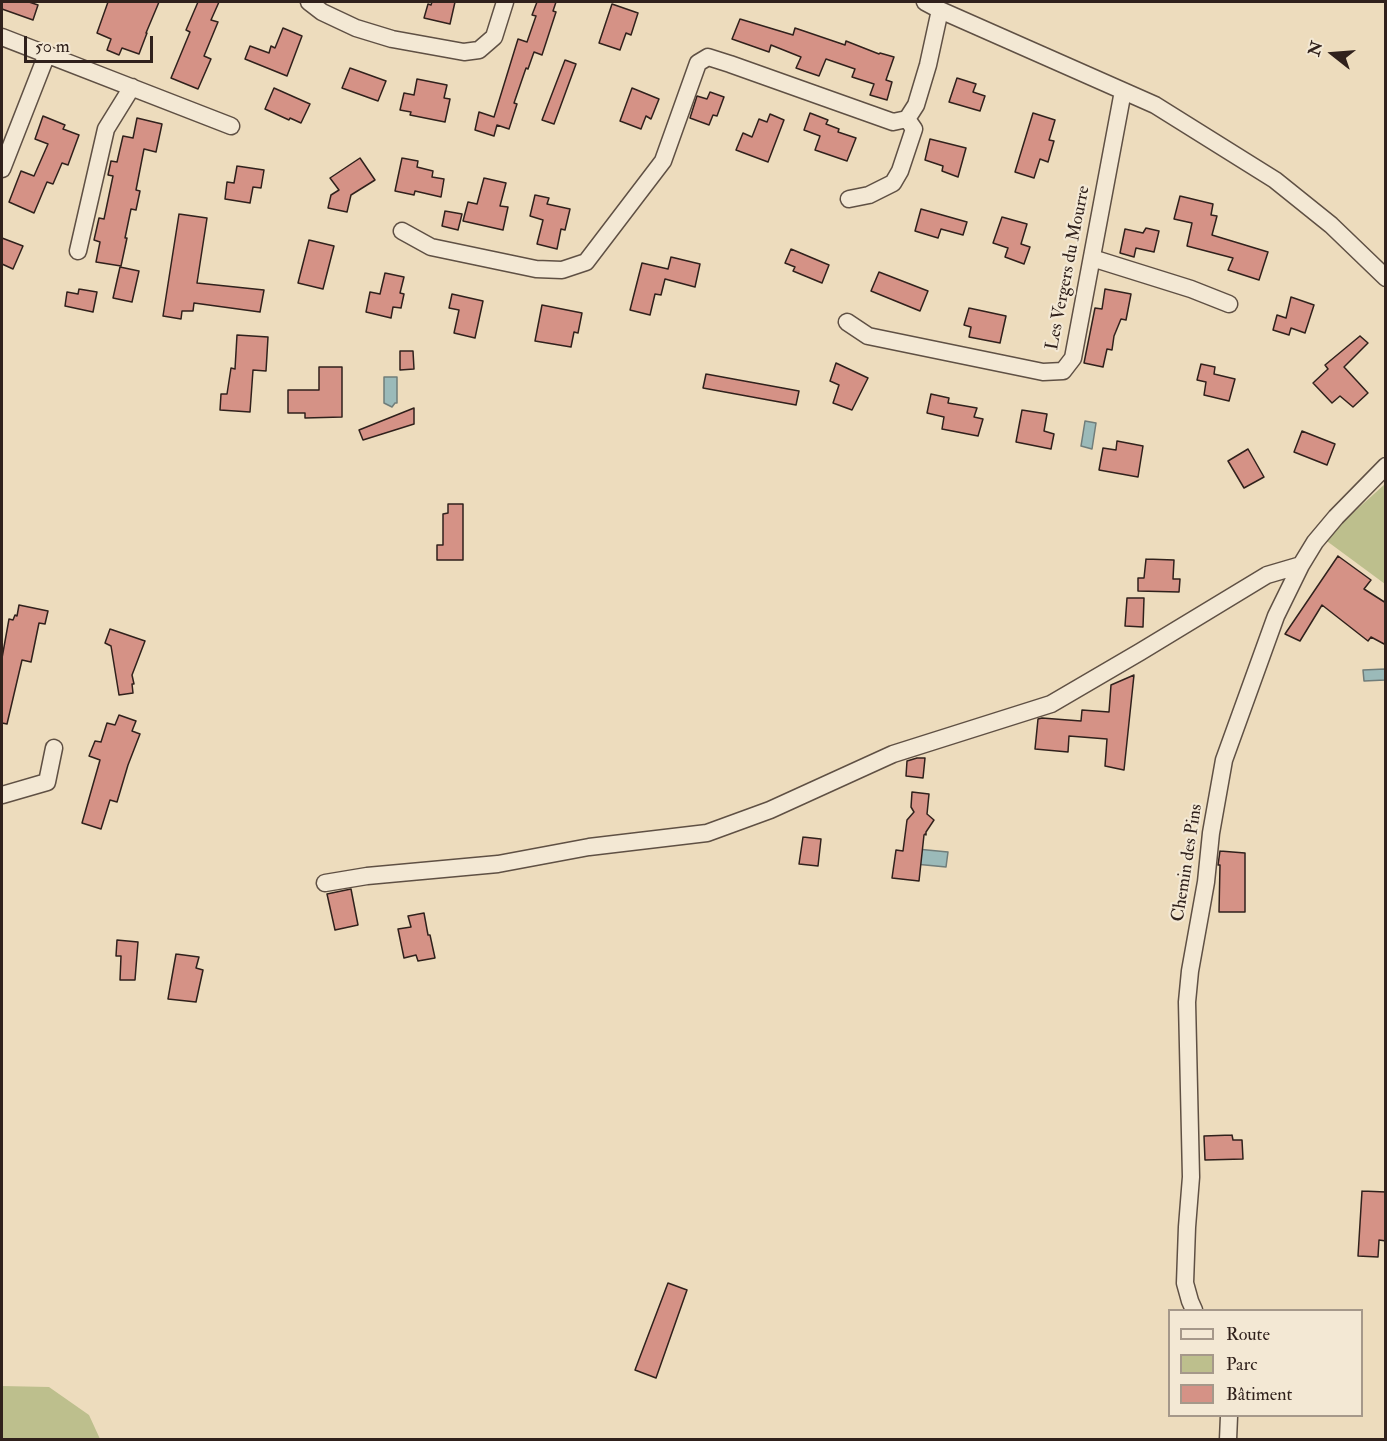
<!DOCTYPE html>
<meta charset="utf-8">
<style>
body{margin:0}
#map{position:relative;width:1387px;height:1441px;overflow:hidden;background:#eddcbd;font-family:"IM FELL Double Pica",serif}
canvas{display:block}
.frame{position:absolute;inset:0;border:3px solid #30211c;pointer-events:none}
.legend{position:absolute;left:1168px;top:1309px;width:195px;height:108px;box-sizing:border-box;background:#f3e8d4;border:2px solid #a5988a;margin:0;padding:8px 10px;list-style:none;font-size:18px;color:#30211c}
.legend li{display:flex;align-items:center;gap:12px;height:30px}
.legend b{width:30px;border:2px solid #a5988a}
.north{position:absolute;left:1303px;top:24px;width:60px;height:60px;-webkit-text-stroke:4px #f3e8d4;paint-order:stroke;rotate:287deg;font-size:16px;font-weight:700;line-height:24px;text-align:center;color:#30211c}
.north::after{content:'';display:block;margin:auto;width:21px;height:27px;background:#30211c;clip-path:polygon(50% 0,100% 100%,50% 72%,0 100%)}
.scale{position:absolute;left:24px;top:36px;width:129px;height:27px;box-sizing:border-box;border:3px solid #30211c;border-top:0;padding-left:8px;font-size:18px;line-height:21px;white-space:nowrap;color:#30211c;-webkit-text-stroke:4px #f3e8d4;paint-order:stroke}
</style>
<div id="map">
<canvas width="1387" height="1441"></canvas>
<div class="frame"></div>
<ul class="legend">
<li><b style="height:8px;background:#f3e8d4"></b>Route</li>
<li><b style="height:16px;background:#bdbf8d"></b>Parc</li>
<li><b style="height:16px;background:#d59286"></b>Bâtiment</li>
</ul>
<div class="north">N</div>
<div class="scale">50 m</div>
</div>
<script>
const g = document.querySelector('canvas').getContext('2d');
g.lineJoin = 'round';
function paint(path, color) { g.fillStyle = color; g.fill(path, 'evenodd'); }
const shape = rows => new Path2D(rows.map(r => 'M' + r).join(''));
function strokePath(path, color, width, dash) { g.strokeStyle = color; g.lineWidth = width; g.lineCap = dash ? 'butt' : 'round'; g.setLineDash(dash || []); g.stroke(path); }
function label(font, color, halo, rows, align = 'center') {
  g.font = font + ' "IM FELL Double Pica",serif'; g.lineWidth = 4.5; g.setLineDash([]); g.textBaseline = 'middle'; g.strokeStyle = halo; g.fillStyle = color; for (const [text, x, y, turn = 0] of rows) {
    g.save(); g.translate(x, y); g.rotate((+turn || 0) * Math.PI / 180); g.textAlign = isNaN(turn) ? turn : align; if (halo) g.strokeText(text, 0, 0); g.fillText(text, 0, 0); g.restore();
  }
}
paint(shape([
 [1385,484,1385,584,1324,539],
 [2,1386,49,1387,89,1415,100,1439,2,1439]
]), '#bdbf8d');
const water = shape([
 [384,377,397,377,397,403,395,403,392,407,384,403,384,377],
 [1085,421,1096,423,1092,449,1081,446,1085,421],
 [1385,669,1385,680,1364,681,1363,670,1385,669],
 [917,849,948,852,946,867,915,864,917,849]
]);
paint(water, '#9bbab9');
strokePath(water, '#707d7a', 1.5);
const building = shape([
 [2,2,29,2,38,5,33,20,2,9,2,2],
 [108,2,159,2,146,33,147,33,139,54,122,48,119,55,107,50,111,39,97,33,108,2],
 [198,2,219,2,211,20,218,22,204,56,211,59,198,89,171,78,190,32,186,30,198,2],
 [432,2,455,2,450,24,424,18,428,4,431,5,432,2],
 [537,2,556,2,553,11,556,12,542,55,534,52,528,69,526,68,514,103,517,104,509,129,497,125,494,136,475,130,479,112,494,117,518,39,527,42,536,16,532,15,537,2],
 [612,4,638,13,631,35,626,33,620,50,599,43,612,4],
 [740,19,793,35,795,28,845,45,846,41,879,54,880,53,894,57,886,80,892,82,887,100,870,95,874,84,852,77,855,69,826,59,819,76,796,68,801,57,771,45,769,52,732,39,740,19],
 [283,28,302,36,287,76,245,59,250,46,269,53,271,46,275,48,283,28],
 [565,60,576,64,554,124,542,120,565,60],
 [350,68,386,81,378,101,342,88,350,68],
 [957,78,976,84,973,92,985,96,980,111,949,102,957,78],
 [417,79,447,85,444,98,450,99,445,122,410,115,411,112,400,110,404,93,414,95,417,79],
 [274,88,310,104,301,123,290,118,289,120,265,109,274,88],
 [632,88,659,99,651,119,646,116,641,129,620,121,632,88],
 [710,92,724,97,717,116,713,115,709,125,690,118,697,96,707,99,710,92],
 [810,113,828,120,826,124,839,129,838,132,856,138,847,161,815,150,820,136,804,130,810,113],
 [1033,113,1055,120,1049,140,1054,141,1048,162,1040,159,1034,178,1015,172,1033,113],
 [770,114,784,120,768,162,736,150,743,133,752,137,759,119,767,122,770,114],
 [43,116,65,125,63,129,79,135,68,165,62,163,53,184,47,182,34,213,9,202,21,171,34,176,48,144,35,139,43,116],
 [137,118,162,124,156,152,144,149,136,190,140,191,136,210,131,209,125,238,127,238,121,266,96,262,100,242,94,240,99,218,104,219,113,176,108,175,111,161,117,162,123,136,133,138,137,118],
 [930,139,966,148,958,177,942,171,943,166,925,160,930,139],
 [360,158,375,180,351,195,347,212,328,208,331,195,339,190,330,178,360,158],
 [402,158,418,161,417,167,433,171,432,177,444,179,441,197,415,191,414,195,395,191,402,158],
 [237,166,264,170,261,188,253,187,250,203,225,199,227,182,234,183,237,166],
 [484,178,506,183,500,206,508,207,503,230,463,221,468,202,477,204,484,178],
 [535,195,549,198,547,204,570,209,565,230,561,229,557,249,537,244,543,220,530,216,535,195],
 [1180,196,1213,204,1211,215,1217,216,1212,235,1268,252,1259,280,1228,270,1233,258,1187,246,1192,223,1174,219,1180,196],
 [921,209,967,222,963,235,941,229,938,238,915,231,921,209],
 [445,211,462,214,458,230,442,226,445,211],
 [179,214,207,218,197,283,264,290,260,312,194,303,193,311,182,311,181,319,163,316,179,214],
 [1002,217,1027,224,1021,244,1030,247,1024,264,1005,257,1008,248,993,243,1002,217],
 [1146,228,1159,231,1154,252,1136,248,1134,257,1120,253,1125,229,1143,233,1146,228],
 [2,238,23,246,13,269,2,264,2,238],
 [309,240,334,246,323,289,298,283,309,240],
 [791,249,829,265,822,283,793,271,795,267,785,263,791,249],
 [671,257,700,264,695,287,665,279,661,295,655,294,650,315,630,310,642,263,668,269,671,257],
 [120,267,139,271,132,302,113,298,120,267],
 [879,272,928,291,920,311,871,291,879,272],
 [385,273,404,277,400,293,404,294,401,308,393,307,391,318,366,312,370,292,380,294,385,273],
 [79,289,97,292,93,312,65,306,67,292,78,294,79,289],
 [1105,289,1131,294,1126,320,1121,319,1114,336,1112,350,1107,349,1103,367,1084,363,1095,308,1102,309,1105,289],
 [452,294,483,301,475,338,454,333,459,310,449,308,452,294],
 [1291,297,1314,305,1305,333,1291,328,1289,335,1273,330,1277,315,1286,318,1291,297],
 [542,305,582,313,578,333,574,332,571,347,535,341,542,305],
 [969,308,1006,316,1000,343,969,337,971,327,964,325,969,308],
 [237,335,268,337,266,371,253,370,250,412,220,410,221,394,227,394,231,368,235,369,237,335],
 [1360,336,1368,343,1344,367,1368,393,1353,407,1340,396,1332,403,1313,383,1328,369,1325,365,1360,336],
 [400,351,413,351,414,369,400,370,400,351],
 [836,363,868,378,852,410,833,403,839,385,830,381,836,363],
 [1201,364,1215,367,1214,374,1235,379,1229,401,1204,395,1206,382,1197,380,1201,364],
 [319,367,342,367,342,417,305,418,305,413,288,413,288,390,319,390,319,367],
 [706,374,799,391,796,405,703,388,706,374],
 [931,394,949,398,948,403,977,408,974,417,983,419,978,436,942,429,944,417,927,413,931,394],
 [414,408,414,424,363,440,359,430,414,408],
 [1022,410,1047,414,1044,431,1054,434,1051,449,1016,442,1022,410],
 [1302,431,1335,444,1327,465,1294,452,1302,431],
 [1117,441,1143,446,1138,477,1099,470,1103,448,1116,450,1117,441],
 [1248,449,1264,477,1244,488,1228,461,1248,449],
 [448,504,463,504,463,560,437,560,437,545,443,545,443,514,448,513,448,504],
 [1338,556,1371,580,1364,589,1386,603,1386,645,1371,637,1368,641,1322,605,1300,641,1285,634,1338,556],
 [1146,559,1174,560,1173,579,1180,579,1179,592,1138,591,1138,578,1144,578,1146,559],
 [1127,598,1144,598,1143,627,1125,626,1127,598],
 [19,605,48,611,45,624,39,623,31,662,22,660,7,724,2,723,2,658,9,619,13,620,15,615,17,616,19,605],
 [110,629,145,641,132,675,134,684,132,684,133,693,119,695,111,646,105,643,110,629],
 [1134,675,1124,770,1105,766,1107,739,1069,736,1068,752,1035,749,1038,719,1042,718,1081,721,1082,710,1109,712,1111,685,1134,675],
 [119,715,136,721,132,731,140,734,128,765,117,802,110,800,101,829,82,823,100,760,89,756,95,741,101,742,107,723,115,725,119,715],
 [917,758,925,758,923,778,906,776,907,761,917,758],
 [912,792,929,794,927,814,934,820,926,832,926,835,925,834,924,835,919,881,892,878,896,850,903,851,907,820,914,812,911,807,912,792],
 [803,837,821,839,818,866,799,864,803,837],
 [1220,851,1245,853,1245,912,1219,912,1220,865,1218,865,1220,851],
 [351,889,358,925,335,930,327,894,351,889],
 [424,913,428,935,430,935,435,958,418,961,416,955,404,958,398,929,411,927,408,916,424,913],
 [117,940,138,942,135,980,120,980,121,956,116,956,117,940],
 [176,954,199,957,196,968,203,970,196,1002,168,999,176,954],
 [1232,1135,1233,1140,1242,1140,1243,1159,1205,1160,1204,1136,1232,1135],
 [1362,1191,1386,1192,1386,1241,1379,1240,1378,1257,1358,1256,1362,1191],
 [668,1283,687,1290,656,1378,635,1370,668,1283]
]);
paint(building, '#d59286');
strokePath(building, '#30211c', 1.5);
const minor = shape([
 [309,2,322,12,356,28,392,39,464,52,479,50,494,37,505,2],
 [925,2,940,10,1155,105,1275,180,1331,225,1386,278],
 [2,37,231,126],
 [2,169,47,54],
 [849,199,869,195,893,183,900,171,914,129,907,119],
 [402,231,431,247,536,269,562,270,586,262,663,161,698,63,708,57,730,64,893,122,907,119,916,105,928,65,940,10],
 [78,251,106,129,132,87],
 [1092,258,1191,289,1229,304],
 [847,322,868,336,1043,372,1063,371,1073,358,1123,91],
 [2,795,47,782,54,748],
 [325,883,367,876,498,864,589,847,707,833,770,810,893,754,1051,704,1140,652,1267,575,1301,565],
 [1194,1310,1190,1301,1185,1283,1187,1227,1191,1177,1187,1002,1190,971,1206,882,1211,833,1224,760,1276,616,1301,565,1315,542,1336,517,1386,466],
 [1228,1440,1229,1416]
]);
strokePath(minor, '#5f5044', 19);
strokePath(minor, '#f3e8d4', 16);
label('18px', '#30211c', '#f3e8d4', [
 ["Les Vergers du Mourre",1069,268,-79],
 ["Chemin des Pins",1188,863,-81]
]);
</script>
